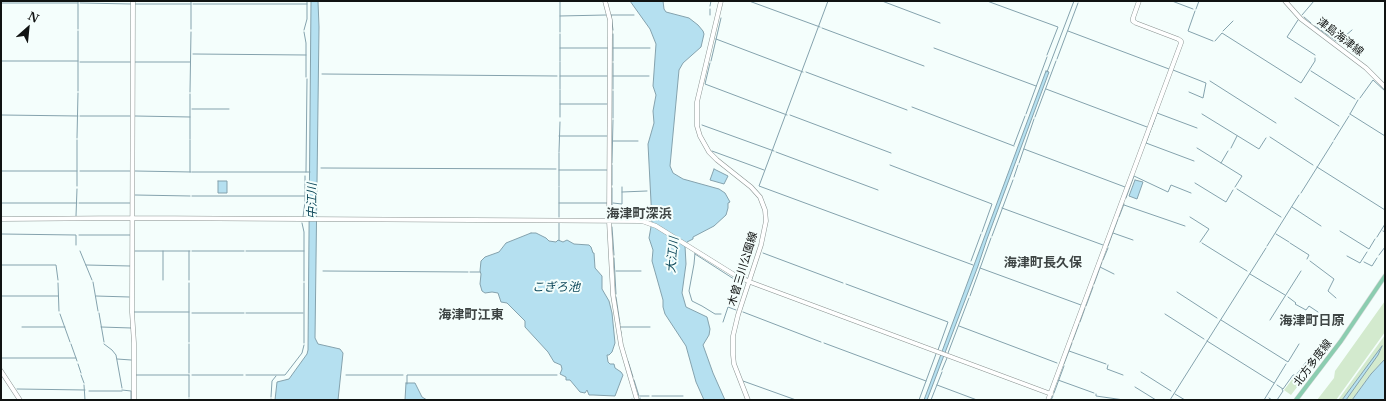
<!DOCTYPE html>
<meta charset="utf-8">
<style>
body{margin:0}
#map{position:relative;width:1386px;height:401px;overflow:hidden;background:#f4fefc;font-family:"Libre Baskerville",serif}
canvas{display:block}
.frame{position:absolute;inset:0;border:2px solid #101312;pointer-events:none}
.north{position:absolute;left:8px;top:8px;width:40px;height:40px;-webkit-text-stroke:3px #f4fefc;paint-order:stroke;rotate:27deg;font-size:11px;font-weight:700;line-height:16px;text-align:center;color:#101312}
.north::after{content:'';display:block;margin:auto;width:14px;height:18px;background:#101312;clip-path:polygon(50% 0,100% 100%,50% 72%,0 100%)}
</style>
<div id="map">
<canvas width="1386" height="401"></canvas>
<div class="frame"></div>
<div class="north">N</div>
</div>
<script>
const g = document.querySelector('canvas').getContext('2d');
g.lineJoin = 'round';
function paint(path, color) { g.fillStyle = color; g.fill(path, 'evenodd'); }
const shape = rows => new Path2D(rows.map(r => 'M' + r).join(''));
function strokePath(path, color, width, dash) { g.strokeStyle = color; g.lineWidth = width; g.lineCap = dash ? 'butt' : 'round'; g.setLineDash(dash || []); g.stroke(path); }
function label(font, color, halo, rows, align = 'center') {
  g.font = font + ' "Libre Baskerville","Noto Sans JP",serif'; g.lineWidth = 4; g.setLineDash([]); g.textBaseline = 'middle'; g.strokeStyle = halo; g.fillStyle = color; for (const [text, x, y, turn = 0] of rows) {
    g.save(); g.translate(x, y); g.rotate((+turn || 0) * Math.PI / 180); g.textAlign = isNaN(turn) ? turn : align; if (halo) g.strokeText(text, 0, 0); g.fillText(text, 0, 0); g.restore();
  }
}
paint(shape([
 [1385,301,1385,332,1336,400,1317,400,1334,378,1335,371],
 [1385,335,1384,360,1371,374,1352,400,1346,400,1382,347,1342,400,1338,400],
 [1294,377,1301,382,1291,395,1284,390]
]), '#d3eace');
const water = shape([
 [311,1,318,1,319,27,315,338,318,344,340,349,343,353,338,400,275,400,277,382,289,379,307,354,308,350,311,1],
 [630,1,663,1,664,9,666,12,689,18,698,25,703,31,704,34,701,47,683,63,679,70,670,166,673,173,683,179,719,189,725,193,730,202,728,203,728,208,726,215,714,226,693,237,693,239,687,242,685,246,686,264,682,293,686,307,707,317,710,329,709,335,703,345,713,373,725,400,704,400,696,382,686,346,665,314,663,307,663,300,652,261,653,250,649,238,652,221,648,144,654,123,653,111,656,95,653,86,656,44,650,29,630,1],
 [1046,71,1049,72,987,239,978,266,927,400,924,400,1046,71],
 [714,169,728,176,724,184,710,180,714,169],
 [1135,180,1143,182,1137,199,1129,196,1135,180],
 [218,181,227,181,227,193,218,193,218,181],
 [531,233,536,233,546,238,549,241,556,242,558,240,563,242,567,240,574,244,589,245,591,247,593,253,594,253,595,268,602,276,602,289,609,301,612,313,615,343,612,352,609,355,607,355,608,362,610,364,614,364,615,368,621,372,623,375,615,396,593,395,589,395,587,390,585,393,580,392,570,380,566,380,566,377,560,374,562,369,561,365,554,362,548,352,525,327,525,321,507,303,501,302,498,293,492,292,485,293,482,291,480,284,481,274,480,271,481,261,485,257,499,252,506,243,531,233],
 [1382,346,1378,355,1346,400,1342,400,1382,346],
 [1385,359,1385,400,1352,400,1371,374,1385,359],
 [406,383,415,383,422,397,427,400,405,400,406,383]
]);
paint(water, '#b5e0f0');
strokePath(water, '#84a2ad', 1);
strokePath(shape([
 [749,1,820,27],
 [828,1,759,186,973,265],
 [882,1,940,23],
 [987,1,1058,27,1047,55],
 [1172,1,1193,9],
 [1,3,78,3],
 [80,3,132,4],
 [135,4,191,4],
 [193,4,307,4],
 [710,6,711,1],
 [710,9,710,15],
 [1196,9,1199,1],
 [1195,11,1188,31,1213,41],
 [611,15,634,15],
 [611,15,613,30],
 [1302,15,1314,1],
 [560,16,606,15],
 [1304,17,1311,23],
 [1298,20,1287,37,1315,55],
 [1315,26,1336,41],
 [822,28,924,66],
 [78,29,78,1],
 [191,29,191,1],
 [304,30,307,19,307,1],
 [1068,31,1169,69],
 [1223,31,1233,21],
 [304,32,306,43,306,77],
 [560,32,560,1],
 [716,39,803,72],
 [1215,41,1222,33,1301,83,1315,61,1315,58],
 [1338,42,1352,30],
 [560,48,608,48],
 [613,48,650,48],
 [934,48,1036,86],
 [193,54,306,55],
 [1057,59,1078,3],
 [1,61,78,61],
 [560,61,560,34],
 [613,61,613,34],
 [711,61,721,18],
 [80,62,131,62],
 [135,62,190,62],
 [710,63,705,84,787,115],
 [1173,70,1206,83,1203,98,1189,92],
 [1311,71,1355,99],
 [806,72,907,110],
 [1047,72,1074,1],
 [322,74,557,76],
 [560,76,607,76],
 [613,76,649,76],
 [1210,81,1276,123],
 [560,89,560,62],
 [613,89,613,63],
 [1046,89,1147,127],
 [78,91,78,31],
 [190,92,191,32],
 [1295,98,1339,126],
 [1360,98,1373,80,1385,91],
 [560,104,607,104],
 [912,107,1014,146],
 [192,109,229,109],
 [1026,114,1047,57],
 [1202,114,1259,149,1266,138],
 [1350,114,1385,136],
 [1350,114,1358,100],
 [1,115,78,116],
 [790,115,891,153],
 [80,116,131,116],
 [135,116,190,117],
 [560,117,560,90],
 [1035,117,1056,61],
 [613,118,613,91],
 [702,125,774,151],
 [1152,127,1157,113,1197,128],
 [1151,129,1146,143,1194,161],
 [559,136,607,136],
 [1270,137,1313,165],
 [77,138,78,93],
 [190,139,190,94],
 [1334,140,1349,116],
 [613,141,638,141],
 [1014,145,1025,116],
 [1197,148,1242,176,1235,187],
 [1231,148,1237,136],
 [1024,149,1125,187],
 [712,151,764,170],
 [559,152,560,122],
 [776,152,878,190],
 [612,163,613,120],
 [1019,163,1034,119],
 [1221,163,1228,151],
 [612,165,612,185],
 [890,165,992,204,982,232],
 [1317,167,1385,210],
 [321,168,556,169],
 [559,170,607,170],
 [1,171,77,171],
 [80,171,131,171],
 [135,171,191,172],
 [190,172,190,140],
 [192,172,310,172],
 [306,172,307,79],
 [1014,177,1018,165],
 [1195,183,1226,202,1233,190],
 [77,186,77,140],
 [559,186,559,153],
 [1237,189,1281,217],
 [622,192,647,191],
 [1301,193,1333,142],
 [135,195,190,196],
 [192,196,305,196],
 [1126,198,1134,176,1168,192,1171,185,1191,193],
 [1,203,77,203],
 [79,203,130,203],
 [559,203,607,203],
 [613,203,622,204,622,187],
 [1124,205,1185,226],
 [1292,207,1321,226],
 [1002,208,1103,245],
 [76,216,77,189],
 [612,216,612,188],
 [303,217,305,202,305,176],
 [559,217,559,187],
 [1119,217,1124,204],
 [1190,217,1209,229,1200,242],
 [302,223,304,232,304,281],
 [612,227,614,255],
 [1340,231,1369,249,1375,239],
 [1383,231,1385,232],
 [1113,233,1133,240],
 [1,234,76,235,76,245],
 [1276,234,1289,242],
 [79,235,130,235],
 [992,236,1013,180],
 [1377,237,1385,224],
 [559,240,559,223],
 [1202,243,1247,271],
 [1290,243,1309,255,1307,259],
 [1108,246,1118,219],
 [1267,246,1299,195],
 [80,251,92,280],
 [135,251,190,251],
 [163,251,163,280],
 [189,251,189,280],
 [192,251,244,251],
 [246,251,304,251],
 [695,253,694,264,689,291,692,301,702,306,715,314,721,314],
 [763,253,843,283],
 [695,254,737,281,729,304],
 [1379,255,1385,247],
 [1347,256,1360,263,1367,252],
 [614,258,616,294],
 [1103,260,1108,248],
 [971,261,981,234],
 [1310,261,1334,279,1328,291,1336,298],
 [1364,262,1372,266,1377,258],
 [1,265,56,265,58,280],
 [86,265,130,266],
 [1100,267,1114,274],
 [980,268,1081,305],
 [323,271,468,272],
 [616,271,641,271],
 [470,272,480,272],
 [1250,274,1285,295],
 [93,282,98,311],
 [58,283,59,311],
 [846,284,948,322,938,350],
 [1094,284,1102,262],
 [1177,292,1217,318],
 [1,296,58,296],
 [96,296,129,297],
 [970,296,991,238],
 [616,297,620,324],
 [1288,297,1296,303,1295,304,1306,310,1309,306,1318,312],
 [1086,306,1093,287],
 [134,312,189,312],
 [743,312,821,342],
 [99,313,104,342],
 [192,313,244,313],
 [246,313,303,313],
 [60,314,70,342],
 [1165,314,1204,339],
 [1221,320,1288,362,1299,344],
 [1270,320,1301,271],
 [723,322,728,307,736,310],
 [1080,322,1085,308],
 [959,326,1057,363],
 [22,327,65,327],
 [101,327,131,328],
 [621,333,620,327,650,327],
 [1073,340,1079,324],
 [1207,341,1274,383],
 [189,342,189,283],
 [304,343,304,283],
 [824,343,926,381],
 [71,344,77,361],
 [104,344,112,350,116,355,122,388],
 [1069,351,1106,364],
 [948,353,969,298],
 [1,358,76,358],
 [117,359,131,360],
 [628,361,633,377],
 [78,364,81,373],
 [1064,364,1072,343],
 [1108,365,1107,369,1123,375],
 [942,370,947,358],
 [1141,372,1171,391],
 [189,373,189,344],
 [81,375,84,383],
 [136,375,189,375],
 [189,375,189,397],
 [192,375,243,375],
 [246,375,285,375,302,353,304,345],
 [346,375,403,375],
 [634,380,639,396],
 [1058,380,1094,393],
 [743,381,796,400],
 [407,384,407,375,557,375],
 [84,385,85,400],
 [937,385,977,400],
 [1277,385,1283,389,1293,375,1296,375,1314,352],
 [1135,387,1156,400],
 [17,389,85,390],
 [122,390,131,391,131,400],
 [89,391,122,391],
 [1054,393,1064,366],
 [1096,394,1096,396,1124,400],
 [1175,394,1185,400],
 [640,396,649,396],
 [652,396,683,396],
 [271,397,272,381,276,376],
 [640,398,640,400],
 [1269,398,1272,400],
 [189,399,189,400],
 [271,400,271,399],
 [632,400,632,399],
 [919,400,936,354],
 [931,400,942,372],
 [1051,400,1053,396],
 [1170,400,1266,248],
 [1264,400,1286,364],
 [1277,400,1283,391,1282,389]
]), '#84a2ad', 1);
const secondary = shape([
 [133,1,132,312,134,343,134,400],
 [605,1,610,20,610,33,609,221,613,295,621,345,637,400],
 [721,1,697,102,697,126,700,136,709,152,717,160,751,187,760,197,765,210,766,221,761,245,738,315,733,336,733,355,734,364,748,400],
 [1285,1,1301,19,1366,68,1385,87],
 [1,219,132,218,642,221,656,226,733,274,750,282,1051,394],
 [1,371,20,400],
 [1048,400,1181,43,1181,41,1178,39,1136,23,1133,21,1133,18,1139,1]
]);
const primary = shape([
 [1296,400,1341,341,1385,276]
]);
strokePath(secondary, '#899290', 5);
strokePath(primary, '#d9d9d9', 5);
strokePath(secondary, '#fff', 4);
strokePath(primary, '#8bcdb0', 4);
label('11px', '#101312', '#f4fefc', [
 ["津島海津線",1340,37,37],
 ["木曽三川公園線",743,269,-73],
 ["北方多度線",1313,363,-53]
]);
label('italic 12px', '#0b4658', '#f4fefc', [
 ["中江川",313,201,-90],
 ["大江川",673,255,-85],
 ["こぎろ池",556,288]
]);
label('bold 13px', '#3e4544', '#f4fefc', [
 ["海津町深浜",639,214],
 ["海津町長久保",1043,263],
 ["海津町江東",471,315],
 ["海津町日原",1312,321]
]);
</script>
